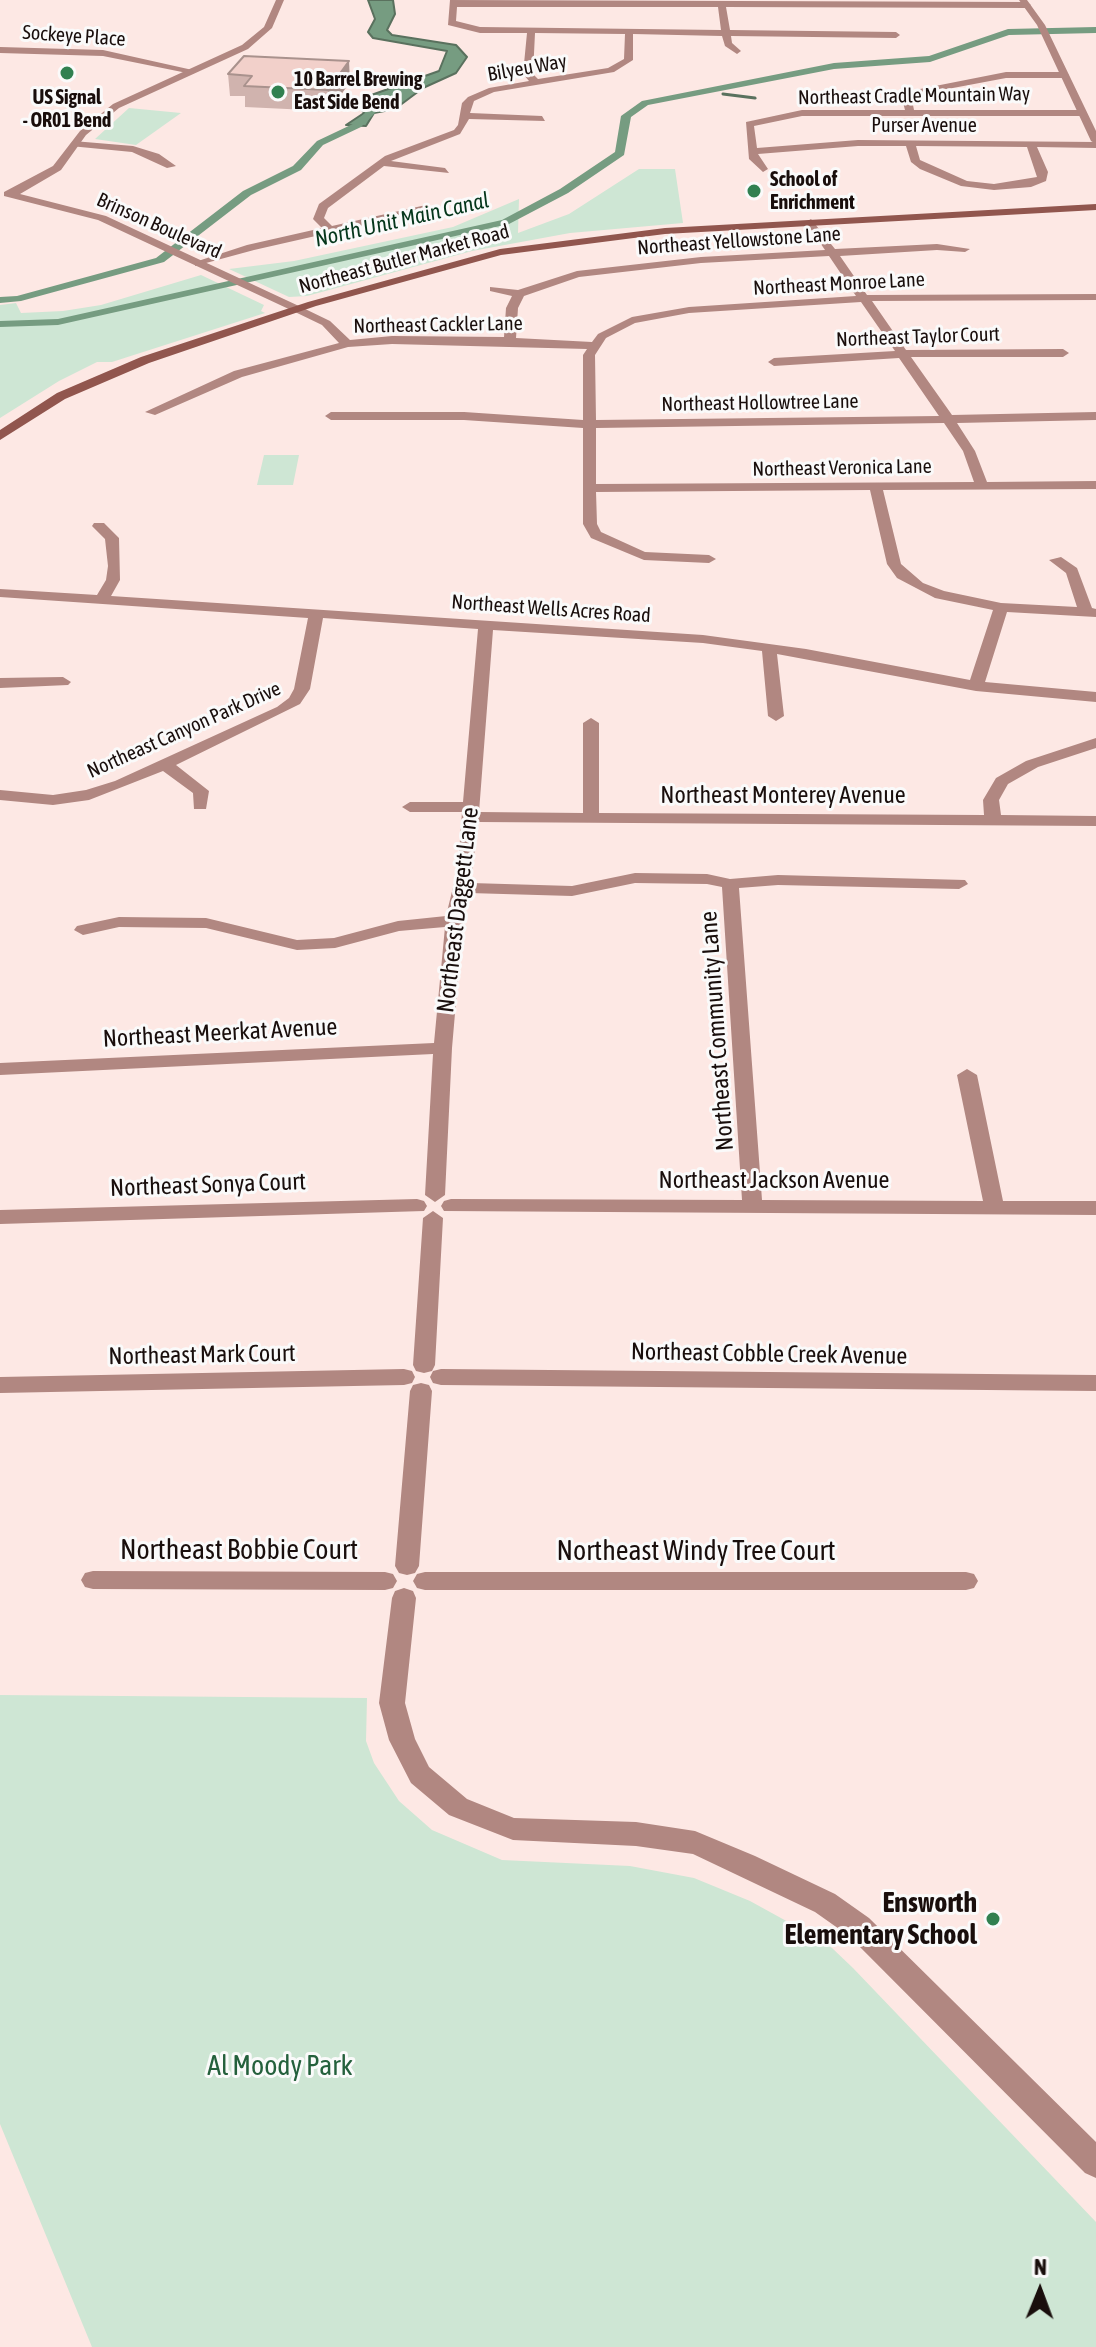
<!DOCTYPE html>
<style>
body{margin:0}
#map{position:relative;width:1096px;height:2347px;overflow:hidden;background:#fde8e4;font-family:"Asap Condensed",sans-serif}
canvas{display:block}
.north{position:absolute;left:1000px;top:2251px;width:80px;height:80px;-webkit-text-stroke:6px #fafafa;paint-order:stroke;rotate:1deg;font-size:22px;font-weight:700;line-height:32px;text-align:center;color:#190e0c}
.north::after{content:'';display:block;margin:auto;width:28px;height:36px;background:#190e0c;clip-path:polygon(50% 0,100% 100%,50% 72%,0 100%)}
</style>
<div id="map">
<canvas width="1096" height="2347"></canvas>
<div class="north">N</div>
</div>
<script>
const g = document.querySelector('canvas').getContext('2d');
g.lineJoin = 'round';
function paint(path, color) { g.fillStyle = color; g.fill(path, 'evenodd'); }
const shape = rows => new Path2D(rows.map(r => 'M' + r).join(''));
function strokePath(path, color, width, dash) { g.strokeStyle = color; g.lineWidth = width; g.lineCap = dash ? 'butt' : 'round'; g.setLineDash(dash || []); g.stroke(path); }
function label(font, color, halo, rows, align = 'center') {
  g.font = font + ' "Asap Condensed",sans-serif'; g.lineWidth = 6; g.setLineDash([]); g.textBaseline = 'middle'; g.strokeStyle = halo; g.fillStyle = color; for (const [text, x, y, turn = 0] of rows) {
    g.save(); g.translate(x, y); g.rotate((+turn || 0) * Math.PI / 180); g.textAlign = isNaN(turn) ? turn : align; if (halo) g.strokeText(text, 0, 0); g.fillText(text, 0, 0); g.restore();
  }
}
paint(shape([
 [129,108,181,113,136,145,95,139],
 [639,169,675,169,683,223,570,233,472,251,307,296,289,297,229,269,294,261,453,227,519,199,518,233,569,214],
 [201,275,264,305,261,311,265,313,112,362,97,362,59,381,0,418,0,305,16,303,21,313,63,311,101,305],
 [264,455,299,455,293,485,257,485],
 [0,1695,367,1698,366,1741,374,1763,399,1801,432,1830,502,1860,630,1866,694,1878,750,1901,810,1934,832,1948,853,1968,1096,2222,1096,2347,92,2347,0,2124]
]), '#cee6d4');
const water = shape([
 [368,0,393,0,395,14,387,30,392,35,456,45,467,57,456,73,423,88,395,109,374,113,366,126,346,125,364,113,357,104,360,99,439,71,447,51,373,38,368,32,375,19,368,0]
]);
paint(water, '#769c81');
strokePath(water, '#5a715e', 2);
strokePath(shape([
 [723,94,755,98]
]), '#5a715e', 3);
paint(shape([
 [1096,27,1096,33,1009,35,930,62,834,69,648,105,631,117,624,155,568,193,509,224,58,325,0,327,0,321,58,319,502,220,560,189,615,152,621,116,642,101,834,63,929,56,1008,29,1096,27],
 [372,106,380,108,361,127,323,145,301,170,251,195,164,262,21,301,0,303,0,297,17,296,156,258,243,191,293,166,317,141,355,123,372,106]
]), '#769c81');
paint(shape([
 [450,0,1027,2,1031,5,1027,8,726,7,730,30,896,32,900,35,896,38,731,36,732,43,741,51,737,54,725,46,722,36,633,34,633,60,614,72,494,92,474,101,470,113,542,116,545,121,469,119,460,134,391,161,445,168,449,173,384,166,328,208,324,218,332,226,426,205,430,206,430,210,254,250,195,266,195,262,247,245,322,228,313,219,319,204,385,156,454,130,458,125,462,103,468,97,489,88,529,81,523,74,527,33,480,33,448,25,450,0],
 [457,7,718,7,721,30,480,27,456,21,457,7],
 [535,33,625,34,624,59,608,68,538,79,533,74,535,33],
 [0,47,103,50,197,71,192,74,103,56,0,53,0,47],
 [1006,72,1064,72,1069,75,1064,78,1006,78,921,94,912,100,914,110,1082,110,1087,113,1082,116,802,116,754,126,757,148,858,140,1096,142,1096,148,1037,147,1048,172,1046,181,1031,187,994,190,961,186,920,169,911,162,906,146,858,146,758,154,768,169,763,172,749,159,746,122,802,110,905,110,902,99,915,90,1006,72],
 [916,146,1027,147,1037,177,994,184,967,181,920,160,916,146],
 [73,141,133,146,159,154,176,166,167,168,132,152,70,146,73,141],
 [811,219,835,249,937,244,970,249,965,252,937,250,840,256,867,295,1096,294,1096,300,872,301,906,350,1063,349,1069,353,1063,357,911,357,952,415,1096,412,1096,420,957,423,975,451,987,482,1096,481,1096,489,883,490,901,564,923,583,944,591,1001,603,1077,607,1066,573,1049,560,1061,557,1077,568,1092,608,1096,609,1096,617,1007,612,985,682,1096,692,1096,702,976,691,777,654,784,716,776,721,768,716,762,651,703,643,493,630,479,812,583,813,583,723,591,718,599,723,599,813,984,815,983,800,996,778,1026,761,1096,738,1096,748,1038,767,1008,784,999,800,1001,815,1096,816,1096,826,478,822,471,883,572,886,635,873,707,874,730,879,778,875,965,880,968,884,959,889,778,885,739,888,762,1200,983,1201,957,1075,967,1069,977,1075,1003,1201,1096,1201,1096,1215,444,1211,441,1206,444,1201,451,1199,742,1200,722,887,707,884,635,883,572,896,469,893,463,921,452,1048,445,1195,435,1202,425,1195,433,1054,0,1075,0,1063,434,1043,445,927,399,931,335,948,297,950,206,928,119,927,83,935,74,930,77,926,119,917,206,918,297,940,334,938,398,921,446,916,458,867,462,812,410,812,402,807,410,802,463,802,478,629,323,618,310,689,300,704,176,765,209,791,206,809,194,809,193,793,163,771,89,800,53,805,0,800,0,790,53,795,86,790,115,781,277,707,289,698,294,689,308,618,0,597,0,589,97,595,106,580,108,566,105,539,92,526,94,523,104,523,119,538,120,580,111,596,703,635,806,649,970,680,993,610,935,598,897,578,887,564,870,490,596,492,597,524,601,532,645,552,709,555,716,559,709,563,644,560,591,538,583,524,583,428,464,420,331,420,325,416,331,412,464,412,583,420,583,355,587,349,392,344,348,347,242,377,155,415,145,412,234,371,339,343,322,325,293,311,293,307,301,307,330,321,350,340,392,336,504,337,506,308,512,296,490,291,490,287,518,290,577,271,701,257,825,250,806,222,811,219],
 [829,256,856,296,689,307,632,317,598,334,592,342,516,338,518,308,524,296,579,277,701,263,829,256],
 [861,302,895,351,774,358,768,362,774,366,899,358,939,416,596,420,595,355,606,338,635,323,689,313,861,302],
 [944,423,963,451,974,482,596,484,596,428,944,423],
 [63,677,71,682,68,685,0,688,0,678,63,677],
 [417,1199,424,1201,427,1206,424,1211,0,1224,0,1210,417,1199],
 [433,1211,443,1218,435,1365,432,1371,424,1373,416,1371,413,1365,423,1218,433,1211],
 [404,1369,412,1371,415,1377,412,1383,404,1385,0,1393,0,1377,404,1369],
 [441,1369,1096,1375,1096,1391,441,1385,433,1383,430,1377,433,1371,441,1369],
 [421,1383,429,1385,432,1391,419,1566,415,1573,407,1575,399,1573,395,1566,410,1391,413,1385,421,1383],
 [93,1571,385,1572,393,1574,397,1581,393,1588,385,1590,93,1589,85,1587,81,1580,85,1573,93,1571],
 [425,1572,966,1572,974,1574,978,1581,974,1588,966,1590,425,1590,417,1588,413,1581,417,1574,425,1572],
 [404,1588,413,1591,416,1598,405,1703,415,1739,429,1767,467,1799,514,1818,636,1822,695,1831,755,1856,835,1894,869,1918,1096,2142,1096,2178,1085,2173,849,1936,815,1912,693,1854,636,1846,513,1840,449,1815,411,1783,389,1740,379,1703,392,1598,395,1591,404,1588]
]), '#b18781');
paint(shape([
 [276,0,284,0,272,28,248,49,119,108,86,135,61,170,20,194,106,216,301,307,301,311,293,311,98,220,4,196,4,192,53,166,80,131,113,104,242,45,264,27,276,0],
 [1019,0,1027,0,1045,25,1096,131,1096,144,1091,141,1037,25,1019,0]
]), '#b18781');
paint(shape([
 [1096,204,1096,210,665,234,501,255,316,306,149,363,65,399,0,440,0,430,57,393,141,357,308,302,500,249,665,228,1096,204]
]), '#91564e');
paint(shape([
 [228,74,350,82,329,111,245,107,245,96,230,96]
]), '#d0b3ae');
paint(shape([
 [349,61,350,82,329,111,328,90]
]), '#a9928d');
const building = shape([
 [244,56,349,61,328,90,244,86,252,76,228,74,244,56]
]);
paint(building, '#f2d0ca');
strokePath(building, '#a9928d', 2);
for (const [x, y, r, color] of [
 [67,73,8,"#318050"],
 [278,92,8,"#318050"],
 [754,191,8,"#318050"],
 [993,1919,8,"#318050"]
]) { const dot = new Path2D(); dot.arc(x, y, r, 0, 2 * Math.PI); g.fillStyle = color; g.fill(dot); strokePath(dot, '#fafafa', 3); }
label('20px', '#190e0c', '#fafafa', [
 ["Sockeye Place",74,36,4],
 ["Bilyeu Way",527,68,-10],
 ["Northeast Cradle Mountain Way",914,96,-1],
 ["Purser Avenue",924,126],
 ["Brinson Boulevard",159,226,24],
 ["Northeast Yellowstone Lane",739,241,-4],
 ["Northeast Butler Market Road",404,259,-15],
 ["Northeast Monroe Lane",839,284,-3],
 ["Northeast Cackler Lane",438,325,-1],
 ["Northeast Taylor Court",918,337,-2],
 ["Northeast Hollowtree Lane",760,403,-1],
 ["Northeast Veronica Lane",842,468,-1],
 ["Northeast Wells Acres Road",551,609,4],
 ["Northeast Canyon Park Drive",184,730,-24]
]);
label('bold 20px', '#190e0c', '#fafafa', [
 ["10 Barrel Brewing",294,80],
 ["East Side Bend",294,103],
 ["US Signal",67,98,"center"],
 ["- OR01 Bend",67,121,"center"],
 ["School of",770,180],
 ["Enrichment",770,203]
], 'left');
label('italic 22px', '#05361b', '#fafafa', [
 ["North Unit Main Canal",402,220,-13]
]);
label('24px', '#190e0c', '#fafafa', [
 ["Northeast Monterey Avenue",783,795],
 ["Northeast Daggett Lane",458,910,-83],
 ["Northeast Community Lane",717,1031,-94],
 ["Northeast Meerkat Avenue",220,1033,-3],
 ["Northeast Jackson Avenue",774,1180],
 ["Northeast Sonya Court",208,1185,-2],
 ["Northeast Cobble Creek Avenue",769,1354,1],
 ["Northeast Mark Court",202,1355,-1]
]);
label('28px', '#190e0c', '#fafafa', [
 ["Northeast Bobbie Court",239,1550],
 ["Northeast Windy Tree Court",696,1551]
]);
label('bold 28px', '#190e0c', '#fafafa', [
 ["Ensworth",977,1903],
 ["Elementary School",977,1935]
], 'right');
label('28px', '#24603c', '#fafafa', [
 ["Al Moody Park",280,2066]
]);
</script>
